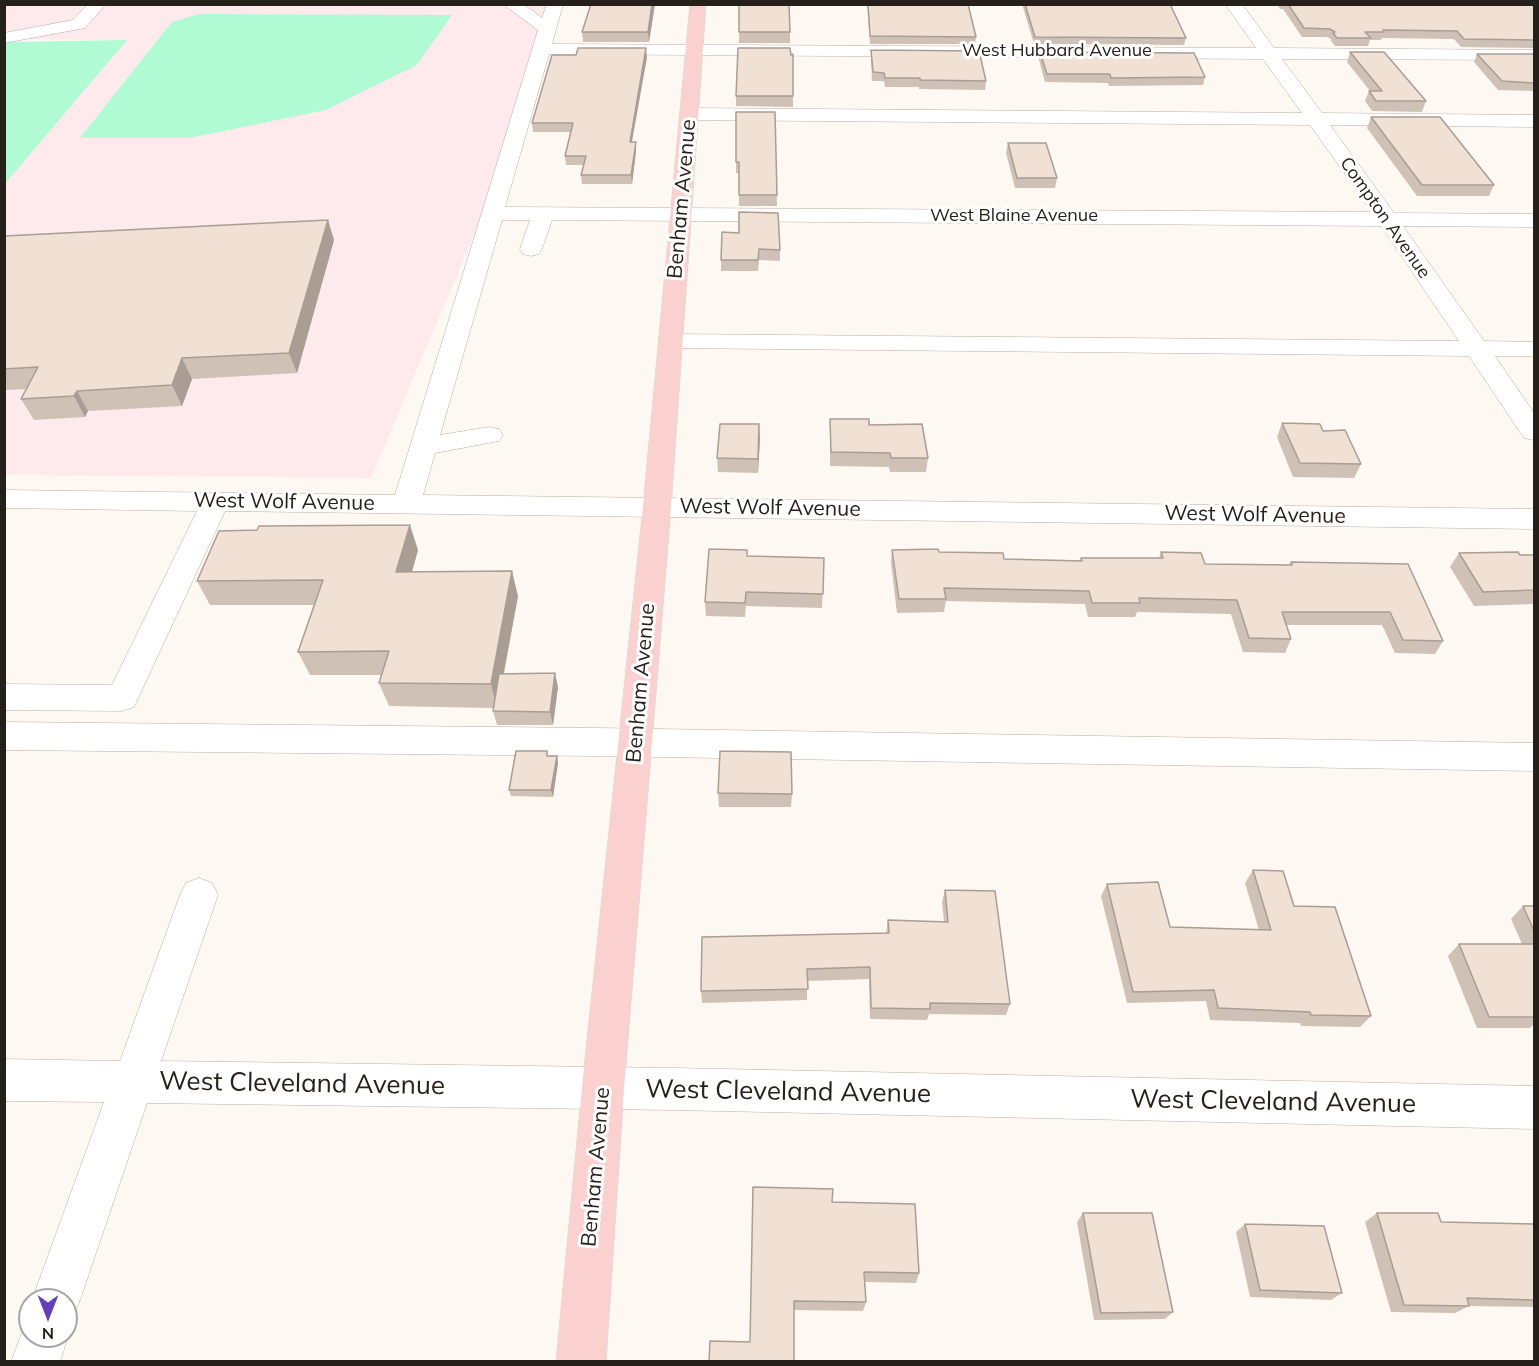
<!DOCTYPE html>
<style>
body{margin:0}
#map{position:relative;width:1539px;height:1366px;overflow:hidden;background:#fef8f2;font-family:Mulish,sans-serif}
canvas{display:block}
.frame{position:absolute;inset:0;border:6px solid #26201b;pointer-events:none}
.north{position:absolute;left:18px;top:1288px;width:60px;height:60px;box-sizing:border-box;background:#fff;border:2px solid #a8a6a4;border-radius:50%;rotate:180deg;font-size:16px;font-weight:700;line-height:24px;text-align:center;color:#26201b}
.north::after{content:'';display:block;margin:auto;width:21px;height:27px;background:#653fb8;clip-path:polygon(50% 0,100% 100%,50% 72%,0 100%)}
</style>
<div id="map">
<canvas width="1539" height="1366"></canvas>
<div class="frame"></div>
<div class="north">N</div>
</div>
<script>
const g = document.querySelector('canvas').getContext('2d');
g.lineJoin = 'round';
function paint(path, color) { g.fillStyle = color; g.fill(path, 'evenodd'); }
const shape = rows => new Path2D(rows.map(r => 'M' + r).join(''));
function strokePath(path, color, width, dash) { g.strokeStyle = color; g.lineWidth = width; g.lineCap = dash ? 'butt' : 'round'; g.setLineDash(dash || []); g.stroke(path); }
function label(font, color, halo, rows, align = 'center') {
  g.font = font + ' Mulish,sans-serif'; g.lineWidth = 6; g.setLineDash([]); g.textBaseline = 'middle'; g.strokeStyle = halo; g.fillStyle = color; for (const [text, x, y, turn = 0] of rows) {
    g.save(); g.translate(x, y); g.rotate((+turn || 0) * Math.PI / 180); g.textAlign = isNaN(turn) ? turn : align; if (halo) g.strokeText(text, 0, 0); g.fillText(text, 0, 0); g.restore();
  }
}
paint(shape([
 [5,5,549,5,479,223,371,478,5,475,5,184,127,40,5,39]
]), '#fee9ed');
paint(shape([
 [199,14,452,15,417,65,326,110,189,138,80,138,172,22],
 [127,40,5,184,5,42]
]), '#b0fad4');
const minor = shape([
 [88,4,106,4,85,28,4,43,4,33,73,20,88,4],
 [503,4,523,4,542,18,547,4,563,4,552,44,1256,48,1225,4,1242,4,1274,48,1534,50,1534,60,1282,59,1322,113,1534,115,1534,127,1330,125,1394,213,1534,214,1534,227,1403,226,1484,341,1534,342,1534,356,1495,356,1534,413,1534,440,1524,438,1469,356,671,348,662,346,659,341,662,336,671,334,1459,341,1381,226,552,220,542,249,539,254,531,256,523,254,520,249,530,220,502,220,440,435,489,427,499,429,503,435,499,441,435,453,423,495,1534,509,1534,529,225,511,134,707,122,711,4,710,4,684,112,685,197,511,4,508,4,490,395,495,538,30,503,4],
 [549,54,1263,59,1302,113,690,108,683,110,680,114,683,118,690,120,1310,125,1372,212,505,207,549,54],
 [4,722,596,728,1534,743,1534,771,596,756,4,750,4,722],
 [199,878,212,883,218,895,161,1061,674,1068,1534,1086,1534,1129,674,1110,147,1103,80,1300,73,1317,66,1320,66,1300,32,1300,104,1102,4,1101,4,1059,120,1061,180,895,186,883,199,878],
 [30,1317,30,1336,66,1336,66,1330,68,1336,60,1362,11,1362,27,1319,30,1317]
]);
const major = shape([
 [690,4,706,4,671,507,624,1088,606,1362,556,1362,582,1088,643,507,690,4]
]);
strokePath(minor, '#bcaca1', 1);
strokePath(major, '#d8d7d6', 1);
paint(minor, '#fff');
paint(major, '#fad1cf');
paint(shape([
 [655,4,649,42,583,42,582,32],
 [739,4,790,32,790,43,739,43],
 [867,4,968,4,976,37,975,44,870,44],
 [1022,4,1170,4,1186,38,1184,45,1034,44],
 [1277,4,1534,4,1534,50,1534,48,1461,47,1454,39,1382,38,1381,40,1370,40,1368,46,1335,46,1331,41,1331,39,1327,37,1302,37,1283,9,1280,9],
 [871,50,986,81,985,90,919,89,919,87,885,87,884,81,872,81,871,58],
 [1040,52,1205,77,1203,85,1109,86,1108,83,1045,82,1039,60],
 [1350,52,1426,101,1422,112,1372,111,1365,101,1369,91,1370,91,1347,62],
 [793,54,793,107,736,106,736,96,791,55],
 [1477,54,1534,54,1534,91,1498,90,1474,62],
 [647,57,632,142,636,142,636,151,632,184,582,184,581,175,584,165,566,165,565,156,571,132,533,132,532,123],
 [736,112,775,112,777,206,739,206,739,173,736,173],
 [1371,117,1494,185,1489,196,1417,196,1367,128],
 [1008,143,1057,178,1055,188,1015,188,1006,153],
 [722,232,780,250,780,261,759,260,758,271,721,271,721,260],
 [4,236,334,240,297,373,192,379,182,406,88,411,85,417,34,420,21,399,27,389,4,390],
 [830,419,869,425,928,458,926,472,890,472,889,467,830,466],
 [1282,423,1323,431,1361,464,1354,478,1293,477,1277,437],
 [760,438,758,473,718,472,717,458],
 [418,550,412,572,518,596,504,674,558,687,553,725,497,725,493,711,493,708,389,706,379,683,382,675,310,675,298,652,314,605,210,605,197,581],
 [892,550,939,552,1004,559,1080,561,1081,558,1159,558,1161,552,1205,564,1289,565,1291,562,1408,564,1443,641,1435,654,1395,653,1382,625,1286,625,1291,639,1285,653,1243,652,1231,614,1137,612,1135,617,1088,617,1085,604,946,601,944,612,897,613,891,563],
 [1459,553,1534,555,1534,604,1474,606,1450,567],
 [748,556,824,558,822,608,746,606,745,617,706,616,705,602],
 [549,756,557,756,558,763,553,797,511,796,509,790],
 [718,793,792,794,791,807,719,807],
 [1253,870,1294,906,1371,1016,1360,1027,1301,1026,1300,1023,1210,1020,1206,1001,1127,1003,1101,896,1107,884,1170,927,1259,930,1245,883],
 [945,890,1010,1004,1006,1015,929,1014,927,1020,870,1019,869,979,807,981,807,1000,702,1003,701,991,886,933,888,920,944,922,942,902],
 [1523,906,1534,906,1534,1024,1530,1028,1477,1028,1448,956,1459,944,1522,944,1511,919],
 [832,1202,919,1273,916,1283,865,1282,866,1302,863,1311,794,1310,750,1342],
 [1083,1213,1173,1312,1165,1319,1094,1320,1077,1222],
 [1377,1213,1441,1222,1534,1224,1534,1307,1469,1306,1455,1313,1391,1312,1365,1222],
 [1245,1224,1342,1293,1331,1300,1250,1297,1236,1232]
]), '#cfc1b6');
paint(shape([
 [652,4,655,4,649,42,648,32],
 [646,48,647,57,630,151,630,142],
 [636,142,636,151,632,184,631,175],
 [328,220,334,240,297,373,289,353],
 [182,358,192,379,182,406,172,385],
 [77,391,88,411,85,417,74,396],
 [759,424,760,438,758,473,758,459],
 [410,525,418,550,405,596,396,572],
 [512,571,518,596,497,708,491,684],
 [555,673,558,687,553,725,550,712],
 [557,756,558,763,553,797,551,790]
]), '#a99d94');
const building = shape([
 [591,4,652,4,648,32,582,32,591,4],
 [739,4,789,4,790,32,739,32,739,4],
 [868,4,968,4,976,37,870,36,868,4],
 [1025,4,1170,4,1186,38,1035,37,1025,4],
 [1288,4,1534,4,1534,40,1464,39,1457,31,1383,30,1384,32,1365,32,1371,38,1337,38,1333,33,1335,32,1330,29,1304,28,1288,4],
 [578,48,646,48,630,142,636,142,631,175,581,175,586,156,565,156,573,123,532,123,552,55,576,55,578,48],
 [738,48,790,48,791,55,793,54,793,96,736,96,738,48],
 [871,50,979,51,986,81,920,80,920,78,885,78,884,73,873,72,871,50],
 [1040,52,1194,53,1205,77,1111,78,1110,74,1047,74,1040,52],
 [1350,52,1384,52,1426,101,1376,101,1369,91,1382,91,1350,52],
 [1477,54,1534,54,1534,83,1502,81,1477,54],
 [736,112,775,112,777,195,739,195,739,162,736,162,736,112],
 [1371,117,1440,117,1494,185,1422,185,1371,117],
 [1008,143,1046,143,1057,178,1017,178,1008,143],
 [739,212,778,213,780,250,759,249,758,260,721,260,722,232,739,233,739,212],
 [328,220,289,353,182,358,172,385,77,391,74,396,21,399,38,367,4,369,4,236,328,220],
 [830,419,869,419,869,425,922,424,928,458,891,458,890,453,831,452,830,419],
 [1282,423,1320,424,1323,431,1345,430,1361,464,1300,463,1282,423],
 [720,424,759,424,758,459,717,458,720,424],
 [410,525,396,572,512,571,491,684,379,683,389,651,298,652,323,580,197,581,219,531,257,530,259,526,410,525],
 [709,549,747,550,747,556,824,558,823,594,746,592,745,603,705,602,709,549],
 [938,549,939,552,1003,553,1004,559,1082,561,1081,558,1163,558,1161,552,1201,553,1205,564,1292,565,1291,562,1408,564,1443,641,1403,640,1390,612,1282,612,1291,639,1249,638,1237,600,1139,598,1140,603,1092,603,1089,591,944,588,946,599,899,599,892,550,938,549],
 [1518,552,1520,555,1534,555,1534,590,1483,592,1459,553,1518,552],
 [555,673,550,712,493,711,499,674,555,673],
 [516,751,547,751,547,756,557,756,551,790,509,790,516,751],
 [720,751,791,752,792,794,718,793,720,751],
 [1253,870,1283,871,1294,906,1335,907,1371,1016,1311,1015,1310,1012,1218,1008,1214,990,1133,992,1107,884,1158,882,1170,927,1271,930,1253,870],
 [945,890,995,891,1010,1004,930,1003,930,1009,871,1008,870,967,807,969,808,989,701,991,702,937,889,933,888,920,948,922,945,890],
 [1523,906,1534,906,1534,931,1523,906],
 [1459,944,1534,944,1534,1017,1489,1017,1459,944],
 [753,1187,833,1189,832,1202,915,1204,919,1273,864,1272,866,1302,794,1301,794,1362,709,1362,710,1341,750,1342,753,1187],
 [1083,1213,1152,1213,1173,1312,1101,1313,1083,1213],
 [1377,1213,1438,1213,1441,1222,1534,1224,1534,1300,1467,1298,1469,1306,1404,1305,1377,1213],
 [1245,1224,1324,1226,1342,1293,1260,1290,1245,1224]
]);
paint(building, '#f1e0d4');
strokePath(building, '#a99d94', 1.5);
label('18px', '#26201b', '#fff', [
 ["West Hubbard Avenue",1057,51],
 ["West Blaine Avenue",1014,216],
 ["Compton Avenue",1385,218,55]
]);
label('21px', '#26201b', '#fff', [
 ["Benham Avenue",682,199,-85],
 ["West Wolf Avenue",284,502,1],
 ["West Wolf Avenue",770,508,1],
 ["West Wolf Avenue",1255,515,1],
 ["Benham Avenue",641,683,-85],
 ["Benham Avenue",596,1167,-85]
]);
label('26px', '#26201b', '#fff', [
 ["West Cleveland Avenue",302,1084,1],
 ["West Cleveland Avenue",788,1092,1],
 ["West Cleveland Avenue",1273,1102,1]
]);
</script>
